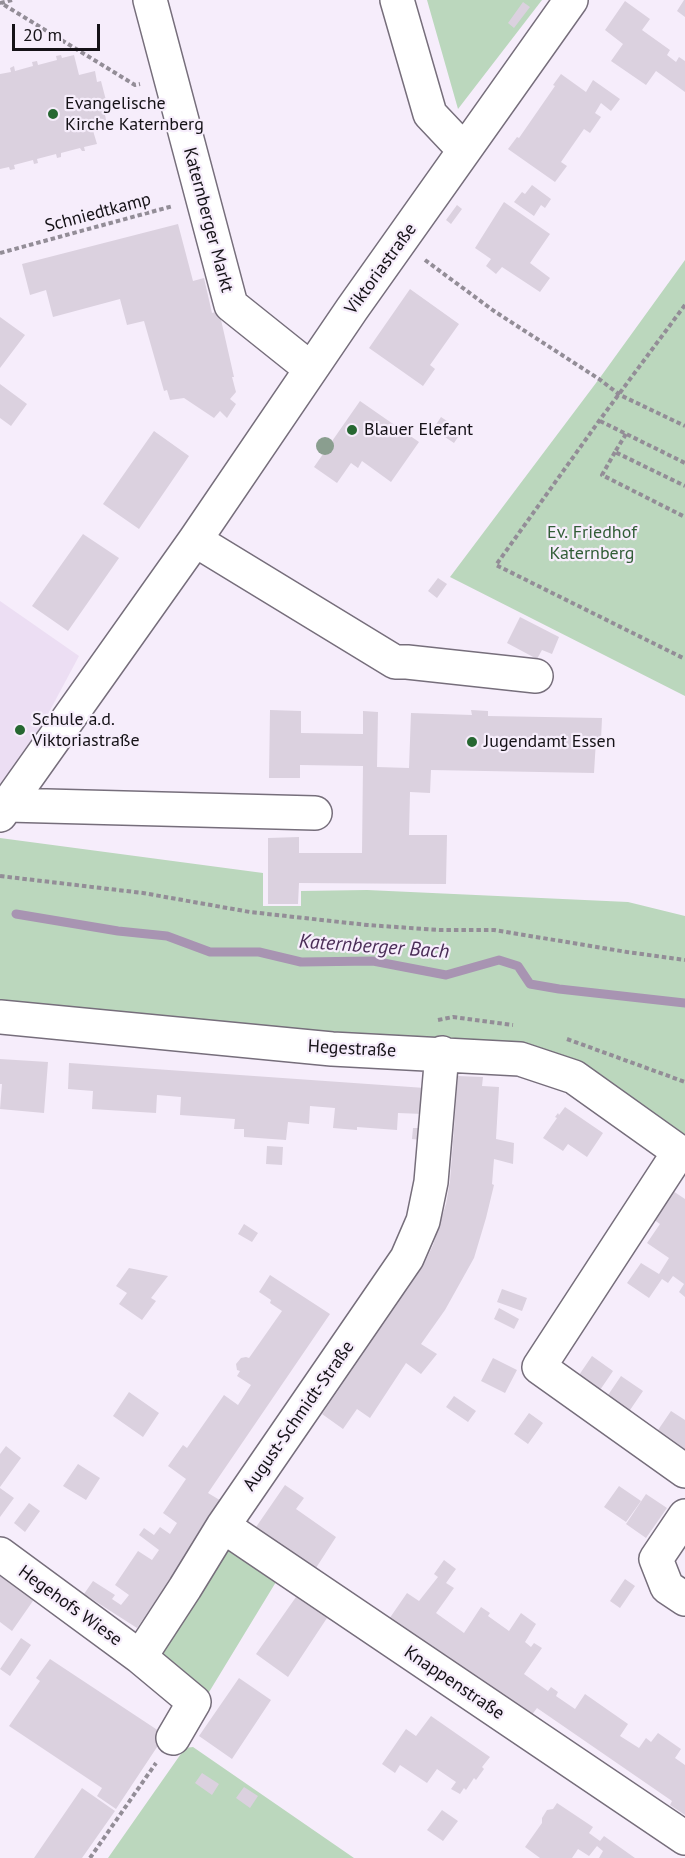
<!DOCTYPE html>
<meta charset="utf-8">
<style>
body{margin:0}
#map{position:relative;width:685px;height:1858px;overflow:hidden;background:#f6edfb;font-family:"PT Sans",sans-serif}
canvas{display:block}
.scale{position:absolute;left:12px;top:24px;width:88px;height:27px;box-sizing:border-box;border:3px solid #151217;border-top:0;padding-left:8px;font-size:18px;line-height:21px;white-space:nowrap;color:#151217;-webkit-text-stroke:4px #f6edfb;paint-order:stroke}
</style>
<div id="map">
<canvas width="685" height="1858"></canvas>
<div class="scale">20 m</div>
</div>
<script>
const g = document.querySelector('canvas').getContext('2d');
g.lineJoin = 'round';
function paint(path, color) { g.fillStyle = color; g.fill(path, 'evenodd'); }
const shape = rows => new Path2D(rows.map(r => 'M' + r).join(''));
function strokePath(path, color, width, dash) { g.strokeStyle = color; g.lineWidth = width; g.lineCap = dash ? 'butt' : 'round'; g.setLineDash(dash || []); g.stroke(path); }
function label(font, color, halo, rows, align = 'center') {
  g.font = font + ' "PT Sans",sans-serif'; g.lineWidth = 4.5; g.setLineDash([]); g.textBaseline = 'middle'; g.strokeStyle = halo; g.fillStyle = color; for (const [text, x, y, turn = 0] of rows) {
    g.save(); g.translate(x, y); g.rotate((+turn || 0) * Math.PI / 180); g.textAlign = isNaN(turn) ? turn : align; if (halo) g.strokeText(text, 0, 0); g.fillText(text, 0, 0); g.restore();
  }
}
paint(shape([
 [0,601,79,656,0,804]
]), '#ecdef3');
paint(shape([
 [427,0,542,0,458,109],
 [685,260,685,696,450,577,599,379],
 [0,838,263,873,263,906,301,906,301,891,367,890,628,902,685,916,685,1139,586,1072,0,1011],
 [224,1536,279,1577,203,1702,144,1657],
 [193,1747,354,1858,108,1858,185,1748]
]), '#bbd7bd');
strokePath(shape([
 [16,914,118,931,167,936,210,952,259,952,301,962,373,961,446,975,499,960,518,966,530,984,559,989,685,1003]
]), '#a894b2', 9);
paint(shape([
 [684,0,685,0,685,17,677,11],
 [625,1,650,19,642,30,670,50,667,55,676,62,679,57,685,61,685,92,656,71,646,85,611,61,623,44,605,30],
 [523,2,530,7,514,28,508,23],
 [61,55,62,58,74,55,79,75,95,71,97,82,101,81,108,108,104,109,106,120,91,124,97,144,84,147,85,151,82,151,80,148,61,153,61,157,57,158,56,154,37,159,38,163,34,164,33,160,14,165,15,169,10,170,9,167,0,169,0,74,11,72,10,68,14,66,15,71,33,66,32,62,37,61,38,65,57,60,56,56],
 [561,74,586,92,593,80,620,99,611,111,601,103,595,113,601,117,590,133,584,129,561,162,567,166,555,182,508,149,517,137,519,138,555,86,553,85],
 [532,185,551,199,545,208,541,205,534,216,514,202,522,192,525,194],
 [504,202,550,234,530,263,550,278,540,292,502,267,496,274,486,266,491,259,475,248],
 [457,205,462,209,451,224,446,220],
 [178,224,193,281,204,278,212,313,219,311,234,377,232,377,236,392,230,399,236,404,227,418,220,411,214,418,184,398,170,400,167,390,164,391,144,321,127,325,120,299,53,317,46,290,30,295,22,264],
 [410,289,459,324,430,365,435,369,423,386,369,348],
 [0,317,25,335,0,368],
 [0,384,27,404,11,426,0,418],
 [360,401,419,442,391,482,362,461,358,468,351,463,337,483,314,467],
 [441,417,462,431,454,443,433,429],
 [154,431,189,456,139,529,103,504],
 [83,534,119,558,68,631,32,606],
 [438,578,447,584,437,598,428,591],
 [520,617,559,637,552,654,542,650,537,659,507,643],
 [270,710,301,711,301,733,363,734,363,711,378,712,377,767,409,768,411,713,472,715,471,710,488,711,488,716,602,718,601,740,596,740,594,773,431,770,430,793,410,792,409,835,447,835,446,884,299,883,298,904,268,904,268,838,299,837,299,853,362,853,363,766,300,765,300,778,269,778],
 [0,1059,48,1062,44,1113,0,1109,2,1084,0,1084],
 [69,1063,425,1088,423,1114,398,1113,397,1130,357,1127,357,1130,333,1128,335,1108,310,1106,309,1124,288,1122,286,1140,244,1137,244,1129,234,1129,235,1119,180,1115,181,1097,157,1095,156,1113,92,1109,93,1091,68,1089],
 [458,1076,483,1077,482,1086,499,1087,496,1139,514,1143,513,1164,494,1159,492,1184,494,1185,486,1218,474,1258,445,1310,421,1344,437,1354,421,1374,406,1363,370,1418,357,1409,343,1429,322,1414,423,1266,433,1245,446,1204,450,1181],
 [565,1107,603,1133,587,1157,568,1144,563,1151,543,1138,557,1118,555,1117,558,1113,559,1115],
 [413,1128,423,1128,422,1140,412,1139],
 [267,1146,283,1147,282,1165,266,1164],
 [670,1189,685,1199,685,1297,679,1292,684,1284,673,1276,668,1283,662,1279,649,1298,627,1283,641,1263,659,1274,669,1258,647,1243,660,1224,650,1217],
 [244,1224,258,1233,252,1242,238,1234],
 [129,1268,168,1276,151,1298,156,1301,142,1320,119,1304,127,1293,116,1286],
 [270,1275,330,1314,208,1493,223,1502,137,1628,84,1594,93,1581,115,1595,112,1599,121,1605,129,1595,115,1585,138,1551,152,1560,159,1550,139,1535,144,1528,154,1535,160,1527,170,1534,177,1523,163,1513,186,1479,168,1466,183,1445,187,1448,224,1395,238,1405,251,1385,237,1376,240,1371,237,1370,236,1364,241,1358,246,1357,249,1358,282,1311,270,1303,271,1300,259,1292],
 [502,1289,527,1298,522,1311,497,1302],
 [499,1308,519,1319,514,1329,494,1319],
 [592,1356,613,1371,598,1393,577,1378],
 [493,1358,517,1370,505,1393,481,1381],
 [621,1376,643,1391,628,1413,606,1398],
 [129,1392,159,1413,143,1437,113,1416],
 [454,1396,476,1411,468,1422,446,1407],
 [671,1411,685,1420,685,1453,656,1433],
 [529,1413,543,1423,528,1444,514,1434],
 [6,1446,21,1458,0,1487,0,1454],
 [78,1464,100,1478,86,1500,63,1486],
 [285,1485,304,1498,296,1509,336,1537,314,1571,254,1530],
 [619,1486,641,1501,626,1522,604,1507],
 [0,1488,14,1498,0,1517],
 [646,1494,667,1508,646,1538,626,1524],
 [29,1503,40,1511,25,1532,14,1523],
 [444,1560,456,1569,446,1583,454,1588,436,1613,464,1633,481,1607,490,1613,488,1616,509,1631,521,1613,536,1624,525,1642,531,1647,534,1643,542,1648,524,1674,548,1691,551,1687,558,1692,556,1696,575,1709,585,1694,628,1724,620,1736,639,1748,646,1738,651,1742,658,1733,681,1749,675,1758,685,1765,685,1815,670,1805,672,1801,537,1708,528,1720,387,1622,407,1593,419,1601,438,1577,434,1574],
 [0,1572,35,1598,12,1631,0,1622],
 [625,1579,635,1586,620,1608,610,1601],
 [296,1597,327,1618,288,1677,256,1654],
 [21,1638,31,1645,10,1676,0,1669],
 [50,1659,165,1735,116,1809,97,1796,102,1788,9,1726,40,1681,36,1678],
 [239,1678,271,1700,232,1759,199,1736],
 [431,1716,490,1757,482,1767,484,1769,476,1780,474,1778,466,1790,464,1788,460,1794,451,1789,456,1782,437,1769,427,1783,400,1765,395,1773,382,1764,406,1729,416,1736],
 [202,1773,219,1784,212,1795,195,1783],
 [244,1787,258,1796,250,1808,236,1798],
 [82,1788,115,1811,82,1858,34,1858],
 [557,1803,593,1827,589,1833,600,1841,604,1836,635,1858,599,1858,603,1851,597,1846,589,1856,578,1849,572,1858,540,1858,525,1847,542,1823,542,1818,547,1810,553,1809],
 [442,1810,458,1821,443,1841,427,1830]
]), '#dbd1df');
const minor = shape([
 [150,0,231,305,311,369],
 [397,0,430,114,464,150],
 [195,540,395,662,407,662,536,676],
 [8,805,315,813],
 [0,815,195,540,352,309,571,0],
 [0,1017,332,1049,520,1059,574,1077,685,1156],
 [679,1152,539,1367,685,1471],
 [685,1516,656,1559,667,1587,685,1599],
 [223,1526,685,1838],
 [0,1554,140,1657],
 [173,1738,194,1702,140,1657,185,1588,223,1526,407,1258,423,1221,431,1182,442,1053]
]);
strokePath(minor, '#766e7b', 36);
strokePath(shape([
 [12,0,1,3,135,85,140,84],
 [0,253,173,206],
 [425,260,494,311,599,379,620,395,685,426],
 [685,305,599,421,496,565,685,659],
 [600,421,685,463],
 [626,434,615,452,685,486],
 [615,452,602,475,685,517],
 [0,876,143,893,250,912,367,925,440,930,494,930,627,952,685,960],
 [438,1020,453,1017,513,1025],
 [567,1039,685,1082],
 [90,1858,156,1763]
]), '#938d97', 4, [4.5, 3]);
strokePath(minor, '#fff', 33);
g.fillStyle = '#8a9e8f';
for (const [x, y] of [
 [325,446]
]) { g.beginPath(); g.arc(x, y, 9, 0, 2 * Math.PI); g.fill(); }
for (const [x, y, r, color] of [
 [53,114,6,"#266731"],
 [352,430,6,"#266731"],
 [20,730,6,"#266731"],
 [472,742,6,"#266731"]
]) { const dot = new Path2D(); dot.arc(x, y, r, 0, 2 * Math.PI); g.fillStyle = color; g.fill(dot); strokePath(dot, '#f6edfb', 2); }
label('18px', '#151217', '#f6edfb', [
 ["Evangelische",65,104],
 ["Kirche Katernberg",65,125],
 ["Blauer Elefant",364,430],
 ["Schule a.d.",32,720],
 ["Viktoriastraße",32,741],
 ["Jugendamt Essen",484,742]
], 'left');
label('18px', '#151217', '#f6edfb', [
 ["Schniedtkamp",98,213,-15],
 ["Katernberger Markt",208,220,75],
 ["Viktoriastraße",381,269,-54],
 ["Hegestraße",352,1049,3],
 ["August-Schmidt-Straße",299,1416,-55],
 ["Hegehofs Wiese",70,1606,36],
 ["Knappenstraße",454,1683,34]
]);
label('18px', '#325d37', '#f6edfb', [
 ["Ev. Friedhof",592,533],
 ["Katernberg",592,554]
]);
label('italic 20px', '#4a2d57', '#f6edfb', [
 ["Katernberger Bach",374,947,4]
]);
</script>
